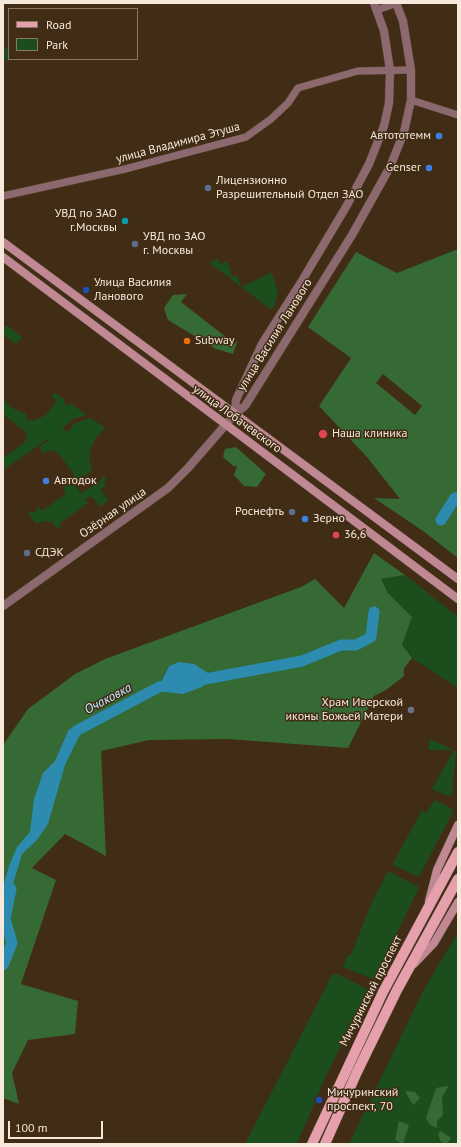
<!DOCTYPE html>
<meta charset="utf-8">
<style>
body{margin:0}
#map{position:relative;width:461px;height:1147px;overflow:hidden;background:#412c16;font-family:"PT Sans",sans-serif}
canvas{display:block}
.frame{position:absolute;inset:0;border:4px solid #f6e8db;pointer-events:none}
.legend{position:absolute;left:8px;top:8px;width:130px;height:52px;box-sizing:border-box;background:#412c16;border:1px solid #897765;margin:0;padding:5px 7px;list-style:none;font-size:12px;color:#f6e8db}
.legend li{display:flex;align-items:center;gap:8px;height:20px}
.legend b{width:20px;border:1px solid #897765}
.scale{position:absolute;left:8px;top:1121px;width:95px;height:18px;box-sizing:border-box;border:2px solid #f6e8db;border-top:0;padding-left:5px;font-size:12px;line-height:14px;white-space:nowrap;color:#f6e8db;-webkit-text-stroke:3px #412c16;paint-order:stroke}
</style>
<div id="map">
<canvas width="461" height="1147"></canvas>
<div class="frame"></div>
<ul class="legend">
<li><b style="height:5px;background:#e6a0ac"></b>Road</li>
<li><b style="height:11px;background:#1c4e1d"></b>Park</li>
</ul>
<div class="scale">100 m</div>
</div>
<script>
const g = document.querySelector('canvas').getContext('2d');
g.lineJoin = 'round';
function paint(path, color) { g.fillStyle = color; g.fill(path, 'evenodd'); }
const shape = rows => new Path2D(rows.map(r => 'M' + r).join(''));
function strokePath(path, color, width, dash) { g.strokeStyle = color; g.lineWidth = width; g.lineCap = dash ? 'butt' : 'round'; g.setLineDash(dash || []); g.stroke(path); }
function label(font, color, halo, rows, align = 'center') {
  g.font = font + ' "PT Sans",sans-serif'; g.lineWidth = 3; g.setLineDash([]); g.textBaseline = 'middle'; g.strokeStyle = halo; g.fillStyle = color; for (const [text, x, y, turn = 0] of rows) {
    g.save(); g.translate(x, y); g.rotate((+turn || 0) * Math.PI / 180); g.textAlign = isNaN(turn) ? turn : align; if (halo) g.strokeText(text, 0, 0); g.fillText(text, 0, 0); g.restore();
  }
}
paint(shape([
 [3,46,9,51,10,60,3,60],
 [218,258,220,264,227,261,232,276,234,277,238,276,241,287,272,272,278,294,274,308,270,309,210,263],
 [6,325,22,337,16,344,3,335,3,328],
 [54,392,65,400,64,403,68,406,70,403,87,415,72,419,73,420,62,428,67,432,75,423,91,418,105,428,96,438,91,448,89,458,92,468,90,472,74,484,81,493,99,482,102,476,106,478,104,487,100,489,108,500,101,507,91,496,85,500,88,503,59,524,61,526,57,529,52,522,47,521,35,523,28,513,31,511,33,513,37,510,36,508,38,506,42,511,66,494,63,488,67,486,73,477,73,473,58,453,51,450,43,453,39,447,48,441,48,439,3,470,3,458,25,442,27,433,3,414,3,395,7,404,12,408,26,414,27,421,35,420,46,415,57,401,52,397],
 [405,575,458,617,458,688,412,658,402,645,412,617,388,593,381,579],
 [430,739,454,750,456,753,452,795,447,796,432,789,454,750,428,750],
 [435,800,454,810,419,877,392,865,422,810,426,813],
 [388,871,419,887,375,980,343,967,348,955,351,955,371,904],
 [458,932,458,1144,349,1144,423,991],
 [337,974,369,990,326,1076,297,1144,245,1144,332,975]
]), '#1c4e1d');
paint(shape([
 [458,249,458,558,423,531,374,498,400,499,367,457,319,406,351,358,308,327,356,252,397,273],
 [383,374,422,406,415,415,376,383],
 [187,294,181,302,235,344,238,340,233,354,216,349,168,320,164,308,173,295],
 [236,447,266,474,257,487,244,486,234,475,237,466,233,466,223,457,225,449],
 [374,553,405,575,381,579,388,593,412,617,402,645,412,658,404,668,404,676,386,690,374,696,348,748,228,739,149,740,101,751,106,856,65,834,32,868,56,880,21,984,78,1001,75,1034,28,1040,12,1073,19,1104,3,1098,3,745,28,709,75,674,105,659,301,587,315,579,344,608],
 [169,666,213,677,213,678,202,687,159,687],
 [448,1086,442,1098,443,1115,437,1121,437,1128,430,1125,426,1118,436,1088],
 [405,1091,415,1092,420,1098,413,1105],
 [399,1121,409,1125,403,1144,395,1140],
 [440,1131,451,1138,447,1144,441,1142,438,1135]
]), '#356a35');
paint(shape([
 [179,662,194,664,214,677,202,687,183,694,165,692,159,687,169,666],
 [69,729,76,731,78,738,65,765,48,824,36,841,22,854,7,904,5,919,3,915,3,887,9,866,17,847,30,832,34,799,43,773,55,761]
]), '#2c8bae');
strokePath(shape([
 [441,520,455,498,458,497],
 [200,680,302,661,341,645,356,645,371,637,374,612],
 [69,744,76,731,159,687,173,685],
 [3,965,12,943,5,919,11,889]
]), '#2c8bae', 11);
const minor = shape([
 [377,10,397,3],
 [411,100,458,115],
 [3,196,125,169,246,137,271,119,288,103,298,88,358,71,411,70]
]);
const tertiary = shape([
 [235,414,236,400,262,344,300,284,346,207,369,164,384,126,389,103,390,70,384,31,374,3],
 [3,606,168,488,188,468,235,414,245,406,352,235,390,167,404,132,411,100,411,70,403,21,396,3]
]);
const secondary = shape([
 [3,242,458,579],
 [3,257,458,599],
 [429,901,437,870,458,825],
 [414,964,434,943,458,902]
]);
const primary = shape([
 [312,1144,383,992,458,852],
 [325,1144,357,1072,397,990,458,879]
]);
strokePath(minor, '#5e4a36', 8);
strokePath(tertiary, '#5e4a36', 9);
strokePath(secondary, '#5e4a36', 9);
strokePath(primary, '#5e4a36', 11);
strokePath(minor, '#8c696f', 7);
strokePath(tertiary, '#8c696f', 8);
strokePath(secondary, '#bf8892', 8);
strokePath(primary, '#e6a0ac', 10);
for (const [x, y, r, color] of [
 [439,136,4,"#3f7fe0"],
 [429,168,4,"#3f7fe0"],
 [208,188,4,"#5c6f8a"],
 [125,221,4,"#0f9aa8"],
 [135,244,4,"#5c6f8a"],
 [86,290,4,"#1a4fb4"],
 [187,341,4,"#e8710a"],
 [323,434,5,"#e0444e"],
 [46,481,4,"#3f7fe0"],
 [292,512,4,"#5c6f8a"],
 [305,519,4,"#3f7fe0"],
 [336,535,4,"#e0444e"],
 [27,553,4,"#5c6f8a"],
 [411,710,4,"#6b7280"],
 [319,1100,4,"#1a4fb4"]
]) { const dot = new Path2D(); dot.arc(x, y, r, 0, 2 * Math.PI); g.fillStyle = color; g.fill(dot); strokePath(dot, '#412c16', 1.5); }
label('12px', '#f6e8db', '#412c16', [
 ["Автототемм",431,136,"right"],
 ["Genser",421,168,"right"],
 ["Лицензионно",216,181],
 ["Разрешительный Отдел ЗАО",216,195],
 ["УВД по ЗАО",117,214,"right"],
 ["г.Москвы",117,228,"right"],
 ["УВД по ЗАО",143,237],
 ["г. Москвы",143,251],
 ["Улица Василия",94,283],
 ["Ланового",94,297],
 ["Subway",195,341],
 ["Наша клиника",332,434],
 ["Автодок",54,481],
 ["Роснефть",284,512,"right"],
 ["Зерно",313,519],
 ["36,6",344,535],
 ["СДЭК",35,553],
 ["Храм Иверской",403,703,"right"],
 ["иконы Божьей Матери",403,717,"right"],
 ["Мичуринский",327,1093],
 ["проспект, 70",327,1107]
], 'left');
label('12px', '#f6e8db', '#412c16', [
 ["улица Владимира Этуша",178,143,-15],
 ["улица Василия Ланового",275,335,-58],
 ["улица Лобачевского",237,419,36],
 ["Озёрная улица",113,513,-35],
 ["Мичуринский проспект",371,991,-63]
]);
label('italic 13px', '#beeafd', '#412c16', [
 ["Очаковка",108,699,-28]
]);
</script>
